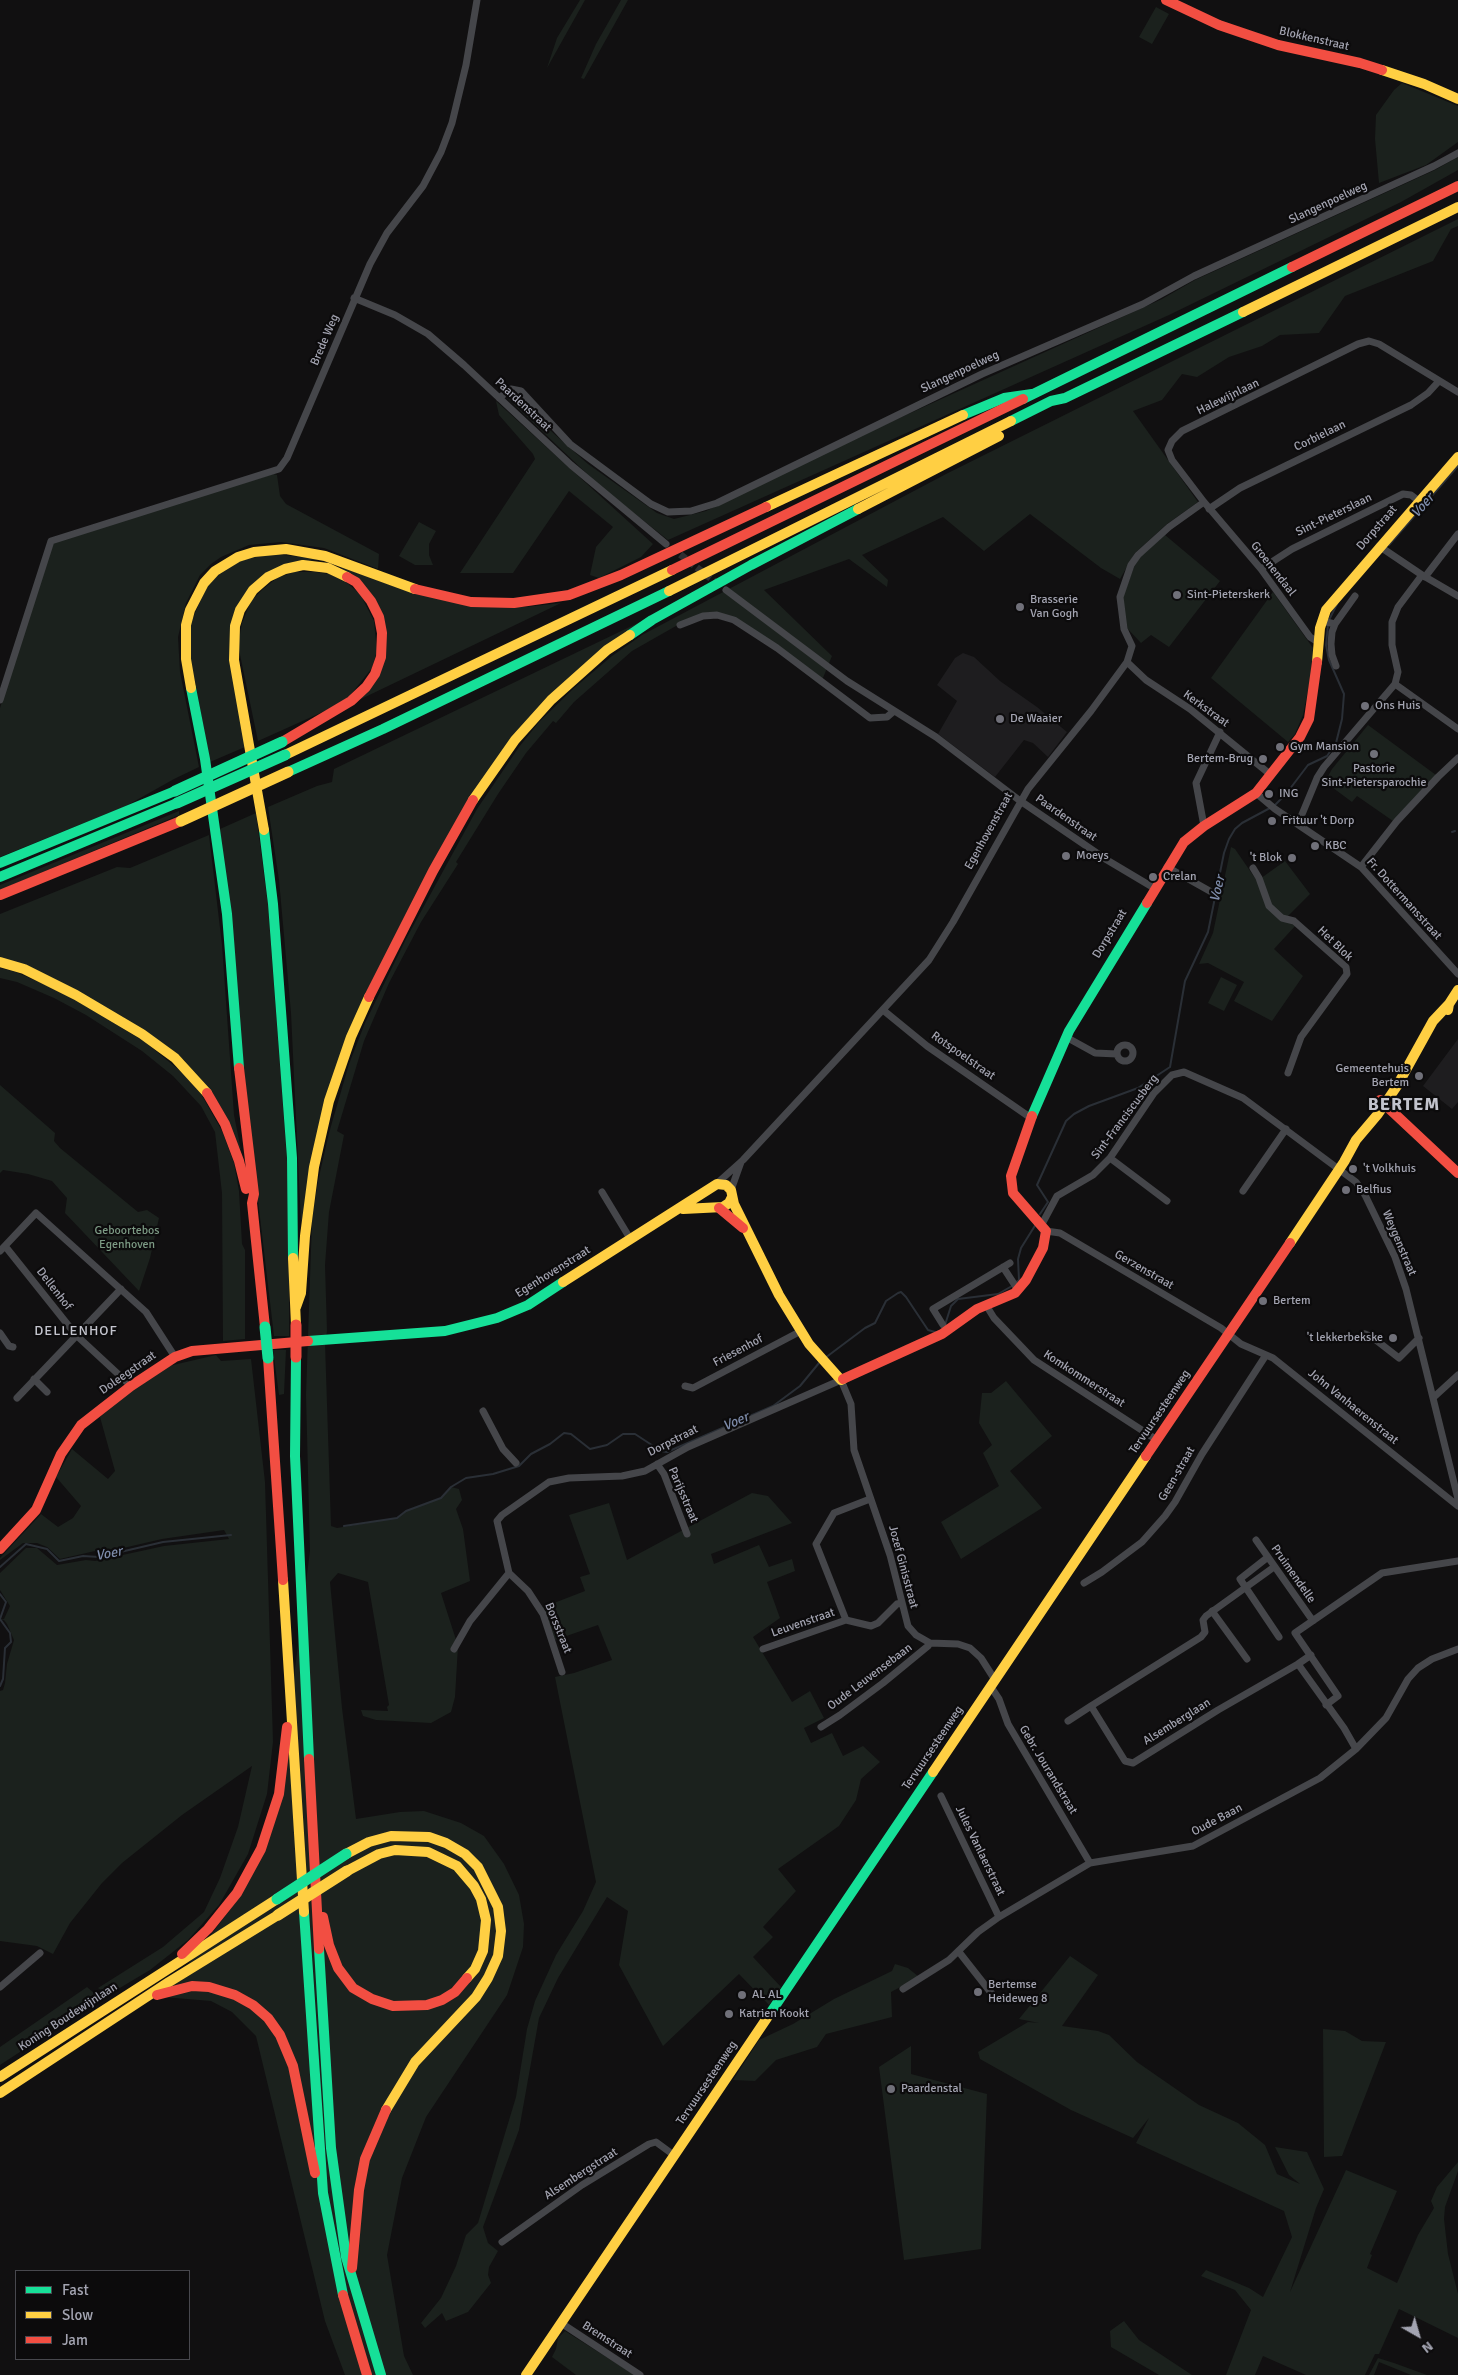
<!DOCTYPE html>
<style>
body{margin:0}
#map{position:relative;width:1458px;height:2375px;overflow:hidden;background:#111011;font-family:Signika,sans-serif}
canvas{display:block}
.legend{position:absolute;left:15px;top:2270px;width:175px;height:90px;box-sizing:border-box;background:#0c0b0c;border:1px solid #48484e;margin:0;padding:6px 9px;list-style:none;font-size:15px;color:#a3a4b1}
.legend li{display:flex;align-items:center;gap:10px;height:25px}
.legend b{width:25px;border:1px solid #48484e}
.north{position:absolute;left:1393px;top:2310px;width:50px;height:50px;-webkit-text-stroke:4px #0c0b0c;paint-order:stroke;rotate:142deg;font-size:14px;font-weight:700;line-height:20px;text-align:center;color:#a3a4b1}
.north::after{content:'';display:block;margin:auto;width:18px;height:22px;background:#a3a4b1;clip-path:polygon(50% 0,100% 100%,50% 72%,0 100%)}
</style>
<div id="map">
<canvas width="1458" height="2375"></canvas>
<ul class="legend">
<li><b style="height:6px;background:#16e098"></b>Fast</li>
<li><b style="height:6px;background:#ffcf43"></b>Slow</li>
<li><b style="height:6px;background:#f24e42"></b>Jam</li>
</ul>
<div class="north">N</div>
</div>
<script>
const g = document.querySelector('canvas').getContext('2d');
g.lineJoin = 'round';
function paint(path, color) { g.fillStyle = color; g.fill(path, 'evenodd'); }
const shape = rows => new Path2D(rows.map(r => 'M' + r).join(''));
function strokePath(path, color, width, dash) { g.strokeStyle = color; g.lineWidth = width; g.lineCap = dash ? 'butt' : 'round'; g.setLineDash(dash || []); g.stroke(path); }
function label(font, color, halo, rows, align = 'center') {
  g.font = font + ' Signika,sans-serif'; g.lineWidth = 4.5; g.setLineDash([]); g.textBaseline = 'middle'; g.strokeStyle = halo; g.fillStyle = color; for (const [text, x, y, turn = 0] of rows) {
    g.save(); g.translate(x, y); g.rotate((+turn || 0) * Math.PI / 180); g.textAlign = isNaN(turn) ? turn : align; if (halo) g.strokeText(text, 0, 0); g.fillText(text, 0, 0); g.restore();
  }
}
paint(shape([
 [963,653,974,657,1000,681,1037,707,1067,732,1048,757,1033,743,1024,740,995,777,938,734,957,701,937,685,955,658],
 [1458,1039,1458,1102,1452,1109,1423,1086]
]), '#1e1d1f');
paint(shape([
 [580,0,585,0,547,68,557,38],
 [621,0,628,0,584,79,581,78,596,44],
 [1156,7,1169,14,1152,44,1139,37],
 [1402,83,1458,106,1458,142,1426,165,1379,183,1375,139,1376,115,1394,90],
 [1458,157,1458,170,1401,202,1169,315,668,540,601,487,507,398,511,392,518,393,551,431,588,464,657,513,674,519,706,511,831,449,1162,299,1195,280,1435,170],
 [1458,219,1458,226,1451,229,1433,261,1345,296,1319,333,1280,335,1262,346,1229,357,1197,377,1182,374,1162,400,1133,411,1198,502,1167,524,1135,553,1120,579,1101,568,1030,514,984,551,943,517,862,555,888,580,887,587,849,559,764,590,832,656,820,685,734,618,711,612,690,618,632,651,574,702,556,723,553,721,526,753,498,794,456,862,458,864,421,922,389,983,364,1041,337,1131,344,1135,329,1212,325,1265,327,1331,325,1343,331,1526,337,1528,397,1518,406,1511,441,1498,451,1487,459,1489,462,1500,456,1509,463,1529,470,1581,441,1593,458,1646,455,1697,451,1712,431,1723,376,1720,363,1716,361,1710,388,1711,387,1707,389,1705,368,1582,338,1573,330,1582,342,1708,356,1819,400,1812,424,1811,461,1823,484,1836,504,1864,519,1895,524,1924,523,1947,507,1995,426,2117,402,2178,387,2255,404,2356,413,2375,345,2375,325,2321,256,2036,232,2012,211,2001,163,1997,239,1898,279,1794,310,1551,306,1395,312,1220,318,1181,329,1133,349,1064,365,1023,406,939,477,809,519,747,539,722,574,688,612,656,642,635,946,474],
 [496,401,653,544,641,557,599,578,590,575,596,547,613,527,569,491,513,573,460,573,535,459,533,454,499,415],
 [273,474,277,475,280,496,286,504,379,554,378,569,324,548,281,542,249,545,221,557,211,564,200,575,186,603,178,637,180,672,199,767,174,779,126,806,0,857,0,708,54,541],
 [419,522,436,531,429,544,429,555,433,565,415,565,399,556],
 [1165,535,1220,581,1169,647,1151,635,1141,643,1126,627,1123,597,1134,567,1140,557],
 [274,554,321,559,290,564,236,610,245,747,210,762,189,649,190,625,206,587,223,570,244,559],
 [340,566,403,590,525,607,561,603,361,699,387,634],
 [294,572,315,572,329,574,346,582,360,594,374,621,377,651,372,668,348,698,327,710,258,741,238,645,242,623,251,601,263,589,277,578],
 [1273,592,1313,648,1311,675,1303,715,1295,734,1288,742,1211,678],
 [640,622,502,751,354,1020,301,1223,291,1013,279,880,268,807,317,786,332,782,334,769],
 [1368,725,1436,775,1393,821,1357,796,1352,802,1325,782,1332,769],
 [179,811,179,815,0,890,0,885],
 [256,813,268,906,289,1188,289,1336,274,1336,251,1141,220,829],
 [209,835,222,945,234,1115,241,1150,184,1060,0,958,0,914,117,867,130,868],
 [1231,847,1235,849,1257,881,1285,861,1310,894,1285,919,1297,924,1274,949,1303,976,1272,1021,1234,1001,1244,982,1208,963,1199,964,1213,933],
 [0,968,16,972,64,993,145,1042,185,1075,201,1094,222,1131,234,1163,239,1191,242,1244,245,1250,245,1339,223,1341,222,1193,215,1132,201,1106,173,1076,142,1051,86,1015,54,998,17,982,0,978],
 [1221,977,1237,985,1224,1011,1208,1003],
 [0,1085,55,1133,54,1141,60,1148,138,1212,147,1210,159,1218,150,1258,139,1291,65,1213,67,1198,52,1181,28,1174,3,1170,0,1173],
 [273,1350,286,1350,284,1394,279,1395],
 [216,1355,221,1361,251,1359,265,1482,273,1742,267,1794,248,1854,219,1905,188,1940,150,1970,108,1995,98,1988,163,1947,204,1912,220,1878,238,1827,252,1766,182,1815,122,1863,102,1883,70,1923,53,1954,37,1946,0,1941,0,1691,3,1690,5,1683,7,1664,14,1640,7,1624,4,1620,0,1620,4,1619,10,1606,0,1590,0,1573,26,1548,37,1548,57,1565,86,1560,95,1561,164,1546,229,1539,224,1530,162,1539,106,1552,96,1553,95,1551,60,1559,47,1547,37,1543,23,1543,0,1560,0,1558,41,1514,58,1527,73,1518,81,1506,56,1477,72,1449,108,1479,115,1471,100,1417,122,1397,169,1366],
 [1006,1381,1052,1436,1010,1471,1042,1508,961,1559,941,1522,999,1486,983,1453,992,1445,979,1423,982,1393,991,1393],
 [752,1493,768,1496,792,1523,711,1554,714,1564,759,1545,769,1567,792,1559,795,1571,767,1582,780,1618,753,1637,792,1702,810,1691,824,1718,804,1728,811,1743,832,1733,843,1756,863,1746,880,1762,861,1779,856,1800,839,1826,778,1869,796,1891,763,1927,773,1937,753,1957,781,1987,769,2005,739,1974,663,2046,619,1965,628,1911,607,1897,558,1978,539,2018,519,2130,483,2227,488,2243,498,2251,489,2267,488,2275,491,2283,468,2312,446,2321,442,2313,425,2328,421,2323,441,2298,456,2266,466,2235,478,2223,516,2097,527,2029,535,2001,556,1955,583,1911,596,1882,555,1677,574,1673,612,1660,598,1625,555,1640,541,1608,585,1591,580,1577,590,1574,569,1515,609,1503,627,1560],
 [1070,1956,1098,1975,1062,2026,1098,2031,1109,2035,1137,2062,1199,2105,1238,2123,1265,2145,1277,2174,1300,2184,1289,2175,1275,2147,1307,2152,1324,2189,1316,2208,1290,2292,1346,2170,1397,2191,1370,2254,1372,2255,1367,2268,1397,2283,1418,2235,1434,2208,1431,2201,1437,2187,1458,2162,1458,2171,1445,2207,1444,2219,1448,2254,1458,2294,1458,2338,1399,2309,1379,2354,1375,2354,1365,2375,1306,2375,1263,2356,1255,2375,1226,2375,1251,2310,1235,2290,1201,2276,1206,2270,1249,2288,1263,2297,1292,2237,1284,2211,1136,2143,1149,2118,1133,2138,1071,2110,980,2059,978,2052,1028,2022,1039,2023,1019,2019],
 [895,1964,908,1968,919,1977,891,1992,892,2017,826,2034,817,2047,776,2060,755,2081,733,2080,759,2040,793,2024,834,1999,892,1971],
 [87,1987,101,1999,0,2065,0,2047],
 [1323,2029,1345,2031,1362,2041,1386,2042,1342,2156,1324,2157],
 [911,2046,911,2074,987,2094,981,2249,904,2260,879,2067],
 [1124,2321,1139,2340,1192,2375,1159,2375,1111,2347,1110,2331],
 [565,2331,635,2375,576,2375,552,2357,556,2349,558,2338],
 [1378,2358,1394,2363,1427,2375,1411,2375,1379,2362,1374,2375,1369,2375]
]), '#1b211d');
strokePath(shape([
 [1389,545,1458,466],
 [1329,620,1337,604],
 [1274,806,1286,794,1308,765,1327,756,1336,743,1342,719,1344,694,1329,660,1326,645,1328,625],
 [1452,832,1455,831],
 [1040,1214,1048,1202,1037,1185,1066,1121,1074,1114,1089,1106,1138,1088,1170,1067,1185,981,1208,932,1224,853,1229,839,1235,829,1242,823,1270,808],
 [1015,1283,1019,1280,1018,1259,1021,1248,1036,1224],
 [945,1325,951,1306,958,1299,998,1294,1012,1286],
 [825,1358,865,1328,875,1323,886,1301,898,1293,901,1292,906,1297,928,1330,935,1332],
 [344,1526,397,1518,406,1511,441,1498,451,1487,466,1478,493,1474,519,1466,531,1454,550,1444,564,1433,571,1434,590,1449,607,1445,623,1434,635,1434,661,1451,667,1452,773,1406,800,1386,819,1363],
 [0,1567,26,1544,47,1549,59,1561,83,1556,99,1557,163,1542,231,1535],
 [0,1594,6,1602,0,1619],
 [0,1619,10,1633,11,1642,5,1648,3,1679,0,1686]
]), '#2a2f36', 2);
strokePath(shape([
 [672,548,719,585]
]), '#2e2e31', 7, [7, 3.5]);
strokePath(shape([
 [354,298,395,315,428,334,464,365,571,465,666,544],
 [499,398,511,389,521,391,570,444,651,504,668,512,691,511,717,503,982,374,1143,304,1194,276,1434,166,1458,153],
 [1209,509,1240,488,1411,405,1428,393,1439,381],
 [1379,546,1422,575,1458,596],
 [1261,569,1292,549,1403,494,1411,495,1419,501],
 [1425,577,1458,534],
 [726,590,847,681,936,737,1019,800,1107,860,1154,888],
 [1322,621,1335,624,1332,632,1331,644,1332,655,1336,666],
 [1335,624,1355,596],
 [680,625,703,616,717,615,734,620,777,648,870,718,887,717,894,711],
 [1318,642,1310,637,1261,569,1204,502,1172,460,1168,450,1172,441,1182,431,1358,344,1369,341,1379,344,1458,392],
 [1127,662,1146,680,1190,709,1271,775],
 [1395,684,1458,729],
 [0,700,51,541,279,469,287,458,370,264,387,233,423,186,441,152,452,123,466,65,477,0],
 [1256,793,1275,809,1361,867,1458,974],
 [1298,824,1317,778,1324,767,1395,684,1398,672,1392,645,1392,622,1398,607,1422,575],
 [1204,826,1196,783,1220,732],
 [1167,867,1215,894],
 [1361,867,1397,821,1438,777,1458,758],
 [1253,868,1259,878,1269,906,1282,918,1294,921,1346,967,1347,974,1301,1037,1288,1073],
 [883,1010,927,1046,1031,1118],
 [1066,1037,1095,1053,1117,1054],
 '1117 1053a8 8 0 1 1 16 0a8 8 0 1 1-16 0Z',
 [1110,1158,1167,1201],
 [714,1186,743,1160,929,960,953,922,1028,789,1091,711,1127,662,1132,646,1124,629,1120,597,1131,565,1138,555,1169,527,1204,502],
 [731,1190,741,1162],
 [1243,1191,1286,1129],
 [602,1192,631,1240],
 [1042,1224,1057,1196,1093,1175,1110,1158,1154,1093,1172,1075,1184,1072,1243,1098,1356,1182,1365,1195,1395,1257,1406,1289,1458,1499],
 [1046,1231,1060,1233,1221,1328,1241,1344,1273,1358,1458,1506],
 [5,1246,76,1335,131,1386],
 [0,1251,36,1213,146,1312,175,1357],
 [1003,1267,1018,1290],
 [986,1305,994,1318,1034,1360,1157,1440],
 [943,1325,933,1309,1010,1263],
 [0,1333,9,1346,13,1347],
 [1365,1334,1372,1337,1399,1358,1419,1338],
 [34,1379,47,1392],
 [685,1386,693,1388,801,1331],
 [1434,1397,1458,1375],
 [17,1398,121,1289],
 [483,1411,503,1449,516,1463],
 [657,1464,664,1474,687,1534],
 [1256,1540,1313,1621],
 [1268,1557,1240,1579,1279,1637],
 [1274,1567,1206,1616,1203,1620,1205,1632,1201,1637,1091,1706,1125,1761,1133,1763,1218,1710,1298,1664,1344,1728,1356,1749],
 [509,1573,497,1521,502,1515,549,1482,569,1478,622,1476,645,1471,688,1447,841,1380,851,1404,854,1450,890,1555,908,1626,916,1635,930,1643,958,1644,970,1648,981,1658,995,1680],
 [509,1573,528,1591,543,1614,562,1672],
 [1084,1583,1102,1572,1142,1542,1165,1516,1175,1502,1202,1454,1266,1355],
 [1212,1611,1247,1659],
 [846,1620,816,1544,834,1513,870,1499],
 [454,1649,470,1621,509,1573],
 [763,1649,846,1620,871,1626,878,1623,897,1604,901,1603],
 [1298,1664,1311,1655],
 [991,1687,999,1699,1008,1724,1090,1863],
 [1326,1705,1338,1696,1295,1633,1382,1573,1458,1561],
 [1068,1721,1091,1706],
 [821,1727,840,1715,883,1683,928,1646,930,1643],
 [941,1796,999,1917],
 [959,1952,992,1994],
 [0,1987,40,1953],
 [903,1989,949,1960,978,1932,999,1917,1090,1863,1193,1846,1320,1778,1356,1749,1386,1718,1408,1679,1418,1668,1432,1659,1458,1649],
 [502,2242,582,2185,649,2144,656,2142,675,2156],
 [561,2323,640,2375]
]), '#45464a', 7);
strokePath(shape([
 [1023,399,1292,267],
 [963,415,1004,398,1032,394],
 [1011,421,1051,401,1065,398,1243,312],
 [630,635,652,620,751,565,858,509],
 [191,688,205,759,227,914,239,1068],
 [288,772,383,729,669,591],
 [264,830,273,904,292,1158,293,1258],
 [0,863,175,791],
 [0,877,177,803],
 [1032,1116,1069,1031,1147,903],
 [308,1341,445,1331,497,1318,528,1305,563,1282],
 [296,1357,295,1456,309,1759],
 [304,1912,323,2193,343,2295],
 [319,1949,331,2148,346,2257,381,2375],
 [769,2015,933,1772]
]), '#16e098', 10);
strokePath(shape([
 [1382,70,1424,84,1458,99],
 [1243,312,1458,207],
 [766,507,963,415],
 [858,509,999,436],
 [669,591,1011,421],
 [1317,662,1320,628,1326,610,1458,457],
 [191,688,186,659,186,625,190,610,204,583,215,571,238,557,254,552,286,549,325,556,415,589],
 [285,755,672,570],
 [473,800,515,740,551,700,607,650,630,635],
 [264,830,234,660,235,626,240,610,253,590,268,577,285,569,303,565,328,568,347,577],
 [0,962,24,969,76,995,142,1034,175,1058,207,1093],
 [1448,1010,1449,1004,1458,990],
 [683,1209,723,1207,729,1203,732,1197],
 [1290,1243,1344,1162,1356,1140,1378,1114,1397,1086,1433,1021,1449,1004],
 [293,1258,296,1325],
 [563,1282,717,1184,726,1185,731,1190,734,1204,779,1295,809,1344,841,1380,843,1379],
 [296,1307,301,1293,305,1236,314,1167,329,1101,351,1037,369,997],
 [283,1580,304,1912],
 [933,1772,1146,1456],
 [346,1854,369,1842,391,1836,429,1837,446,1843,465,1854,478,1867,498,1907,501,1931,498,1956,488,1978,476,1997,415,2062,386,2110],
 [347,1871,379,1854,395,1850,428,1852,457,1866,474,1886,481,1899,486,1920,483,1951,475,1969,467,1978],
 [0,2077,277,1899],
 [0,2093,169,1982,278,1915],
 [526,2375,769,2015]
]), '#ffcf43', 10);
strokePath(shape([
 [1166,0,1219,25,1278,45,1360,63,1382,70],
 [1292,267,1458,186],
 [672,570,1023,399],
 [415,589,471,602,514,603,569,595,621,575,766,507],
 [282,742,351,701,366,687,375,674,381,657,382,633,379,617,371,601,356,582,347,577],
 [0,895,181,821],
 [1147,903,1184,842,1204,826,1256,793,1300,737,1309,719,1317,662],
 [369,997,433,871,473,800],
 [239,1068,254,1194,252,1203,265,1327],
 [207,1093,225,1124,239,1161,246,1189],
 [1380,1100,1458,1173],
 [719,1208,743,1228],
 [268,1358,283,1580],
 [843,1379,942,1334,977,1309,1015,1293,1026,1280,1043,1248,1046,1231,1013,1193,1011,1176,1032,1116],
 [1146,1456,1290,1243],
 [0,1549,36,1510,61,1454,81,1425,131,1386,175,1357,192,1351,308,1341],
 [309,1759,319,1949],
 [323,1917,329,1945,338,1968,353,1988,372,1999,393,2006,427,2005,442,2000,455,1992,467,1978],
 [182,1954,208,1929,237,1893,261,1849,279,1794,287,1727],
 [157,1995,192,1986,209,1987,235,1995,253,2005,268,2018,280,2035,293,2066,315,2173],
 [352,2268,359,2190,365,2159,386,2110],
 [343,2295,367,2375]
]), '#f24e42', 10);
strokePath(shape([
 [175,791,282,742],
 [177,803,285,755],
 [265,1327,268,1358],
 [277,1899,346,1854]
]), '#16e098', 11);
strokePath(shape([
 [181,821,288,772],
 [278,1915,347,1871]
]), '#ffcf43', 11);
strokePath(shape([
 [296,1325,296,1357]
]), '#f24e42', 11);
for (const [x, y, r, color] of [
 [1177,595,5,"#707079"],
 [1020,607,5,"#707079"],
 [1365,706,5,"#707079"],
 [1000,719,5,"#707079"],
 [1280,747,5,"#707079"],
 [1374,754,5,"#707079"],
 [1263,759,5,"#707079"],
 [1269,794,5,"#707079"],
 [1272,821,5,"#707079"],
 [1315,846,5,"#707079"],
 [1066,856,5,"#707079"],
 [1292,858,5,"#707079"],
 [1153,877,5,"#707079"],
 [1419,1076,5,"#707079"],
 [1353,1169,5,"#707079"],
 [1346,1190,5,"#707079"],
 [1263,1301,5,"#707079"],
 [1393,1338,5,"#707079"],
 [978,1992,5,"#707079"],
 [742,1995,5,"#707079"],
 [729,2014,5,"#707079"],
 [891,2089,5,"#707079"]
]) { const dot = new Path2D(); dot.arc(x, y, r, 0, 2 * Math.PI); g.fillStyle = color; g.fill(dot); strokePath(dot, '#0c0b0c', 2); }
label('12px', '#a3a4b1', '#0c0b0c', [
 ["Blokkenstraat",1314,39,13],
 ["Slangenpoelweg",1328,203,-25],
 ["Brede Weg",325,340,-67],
 ["Slangenpoelweg",960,372,-25],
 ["Halewijnlaan",1228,397,-26],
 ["Paardenstraat",523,405,43],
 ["Corbielaan",1320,436,-26],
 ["Sint-Pieterslaan",1334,515,-26],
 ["Dorpstraat",1377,528,-49],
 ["Groenendaal",1273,569,52],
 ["Kerkstraat",1206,709,36],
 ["Paardenstraat",1066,818,35],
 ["Egenhovenstraat",989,831,-61],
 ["Fr. Dottermansstraat",1404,899,48],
 ["Dorpstraat",1110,934,-59],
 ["Het Blok",1335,944,44],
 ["Rotspoelstraat",963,1056,35],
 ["Sint-Franciscusberg",1125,1117,-53],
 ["Weygenstraat",1399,1243,67],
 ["Gerzenstraat",1144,1270,30],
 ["Egenhovenstraat",553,1272,-32],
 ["Dellenhof",54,1289,52],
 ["Friesenhof",738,1351,-28],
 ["Doleegstraat",128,1373,-35],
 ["Komkommerstraat",1084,1379,33],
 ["John Vanhaerenstraat",1353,1407,39],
 ["Tervuursesteenweg",1160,1412,-56],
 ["Dorpstraat",673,1441,-27],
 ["Geen-straat",1177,1474,-60],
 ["Parijsstraat",683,1495,67],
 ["Jozef Ginisstraat",903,1567,75],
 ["Pruimendelle",1293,1574,55],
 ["Leuvenstraat",803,1623,-19],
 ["Borsstraat",558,1628,68],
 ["Oude Leuvensebaan",870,1677,-37],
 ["Alsemberglaan",1177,1722,-32],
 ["Tervuursesteenweg",933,1748,-56],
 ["Gebr. Jourandstraat",1048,1770,59],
 ["Oude Baan",1217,1820,-28],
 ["Jules Vanlaerstraat",980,1851,64],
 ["Koning Boudewijnlaan",68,2017,-33],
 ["Tervuursesteenweg",707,2083,-56],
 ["Alsembergstraat",581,2174,-33],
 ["Bremstraat",607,2340,33]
]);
label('12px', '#a3a4b1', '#0c0b0c', [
 ["Sint-Pieterskerk",1187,595],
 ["Brasserie",1030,600],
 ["Van Gogh",1030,614],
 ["Ons Huis",1375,706],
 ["De Waaier",1010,719],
 ["Gym Mansion",1290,747],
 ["Bertem-Brug",1253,759,"right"],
 ["Pastorie",1374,769,"center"],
 ["Sint-Pietersparochie",1374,783,"center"],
 ["ING",1279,794],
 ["Frituur 't Dorp",1282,821],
 ["KBC",1325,846],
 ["Moeys",1076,856],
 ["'t Blok",1282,858,"right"],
 ["Crelan",1163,877],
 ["Gemeentehuis",1409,1069,"right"],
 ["Bertem",1409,1083,"right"],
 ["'t Volkhuis",1363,1169],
 ["Belfius",1356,1190],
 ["Bertem",1273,1301],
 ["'t lekkerbekske",1383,1338,"right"],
 ["Bertemse",988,1985],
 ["Heideweg 8",988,1999],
 ["AL AL",752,1995],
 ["Katrien Kookt",739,2014],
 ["Paardenstal",901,2089]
], 'left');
label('12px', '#7c9a84', '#0c0b0c', [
 ["Geboortebos",127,1231],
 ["Egenhoven",127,1245]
]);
label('italic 14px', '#7d8ba9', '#0c0b0c', [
 ["Voer",1423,506,-49],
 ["Voer",1218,889,-77],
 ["Voer",736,1422,-24],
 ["Voer",109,1554,-11]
]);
g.letterSpacing = '1px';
label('14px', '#c3c4cd', '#0c0b0c', [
 ["DELLENHOF",76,1331]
]);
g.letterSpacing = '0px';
g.letterSpacing = '1px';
label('bold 18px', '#c3c4cd', '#0c0b0c', [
 ["BERTEM",1404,1105]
]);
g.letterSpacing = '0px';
</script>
